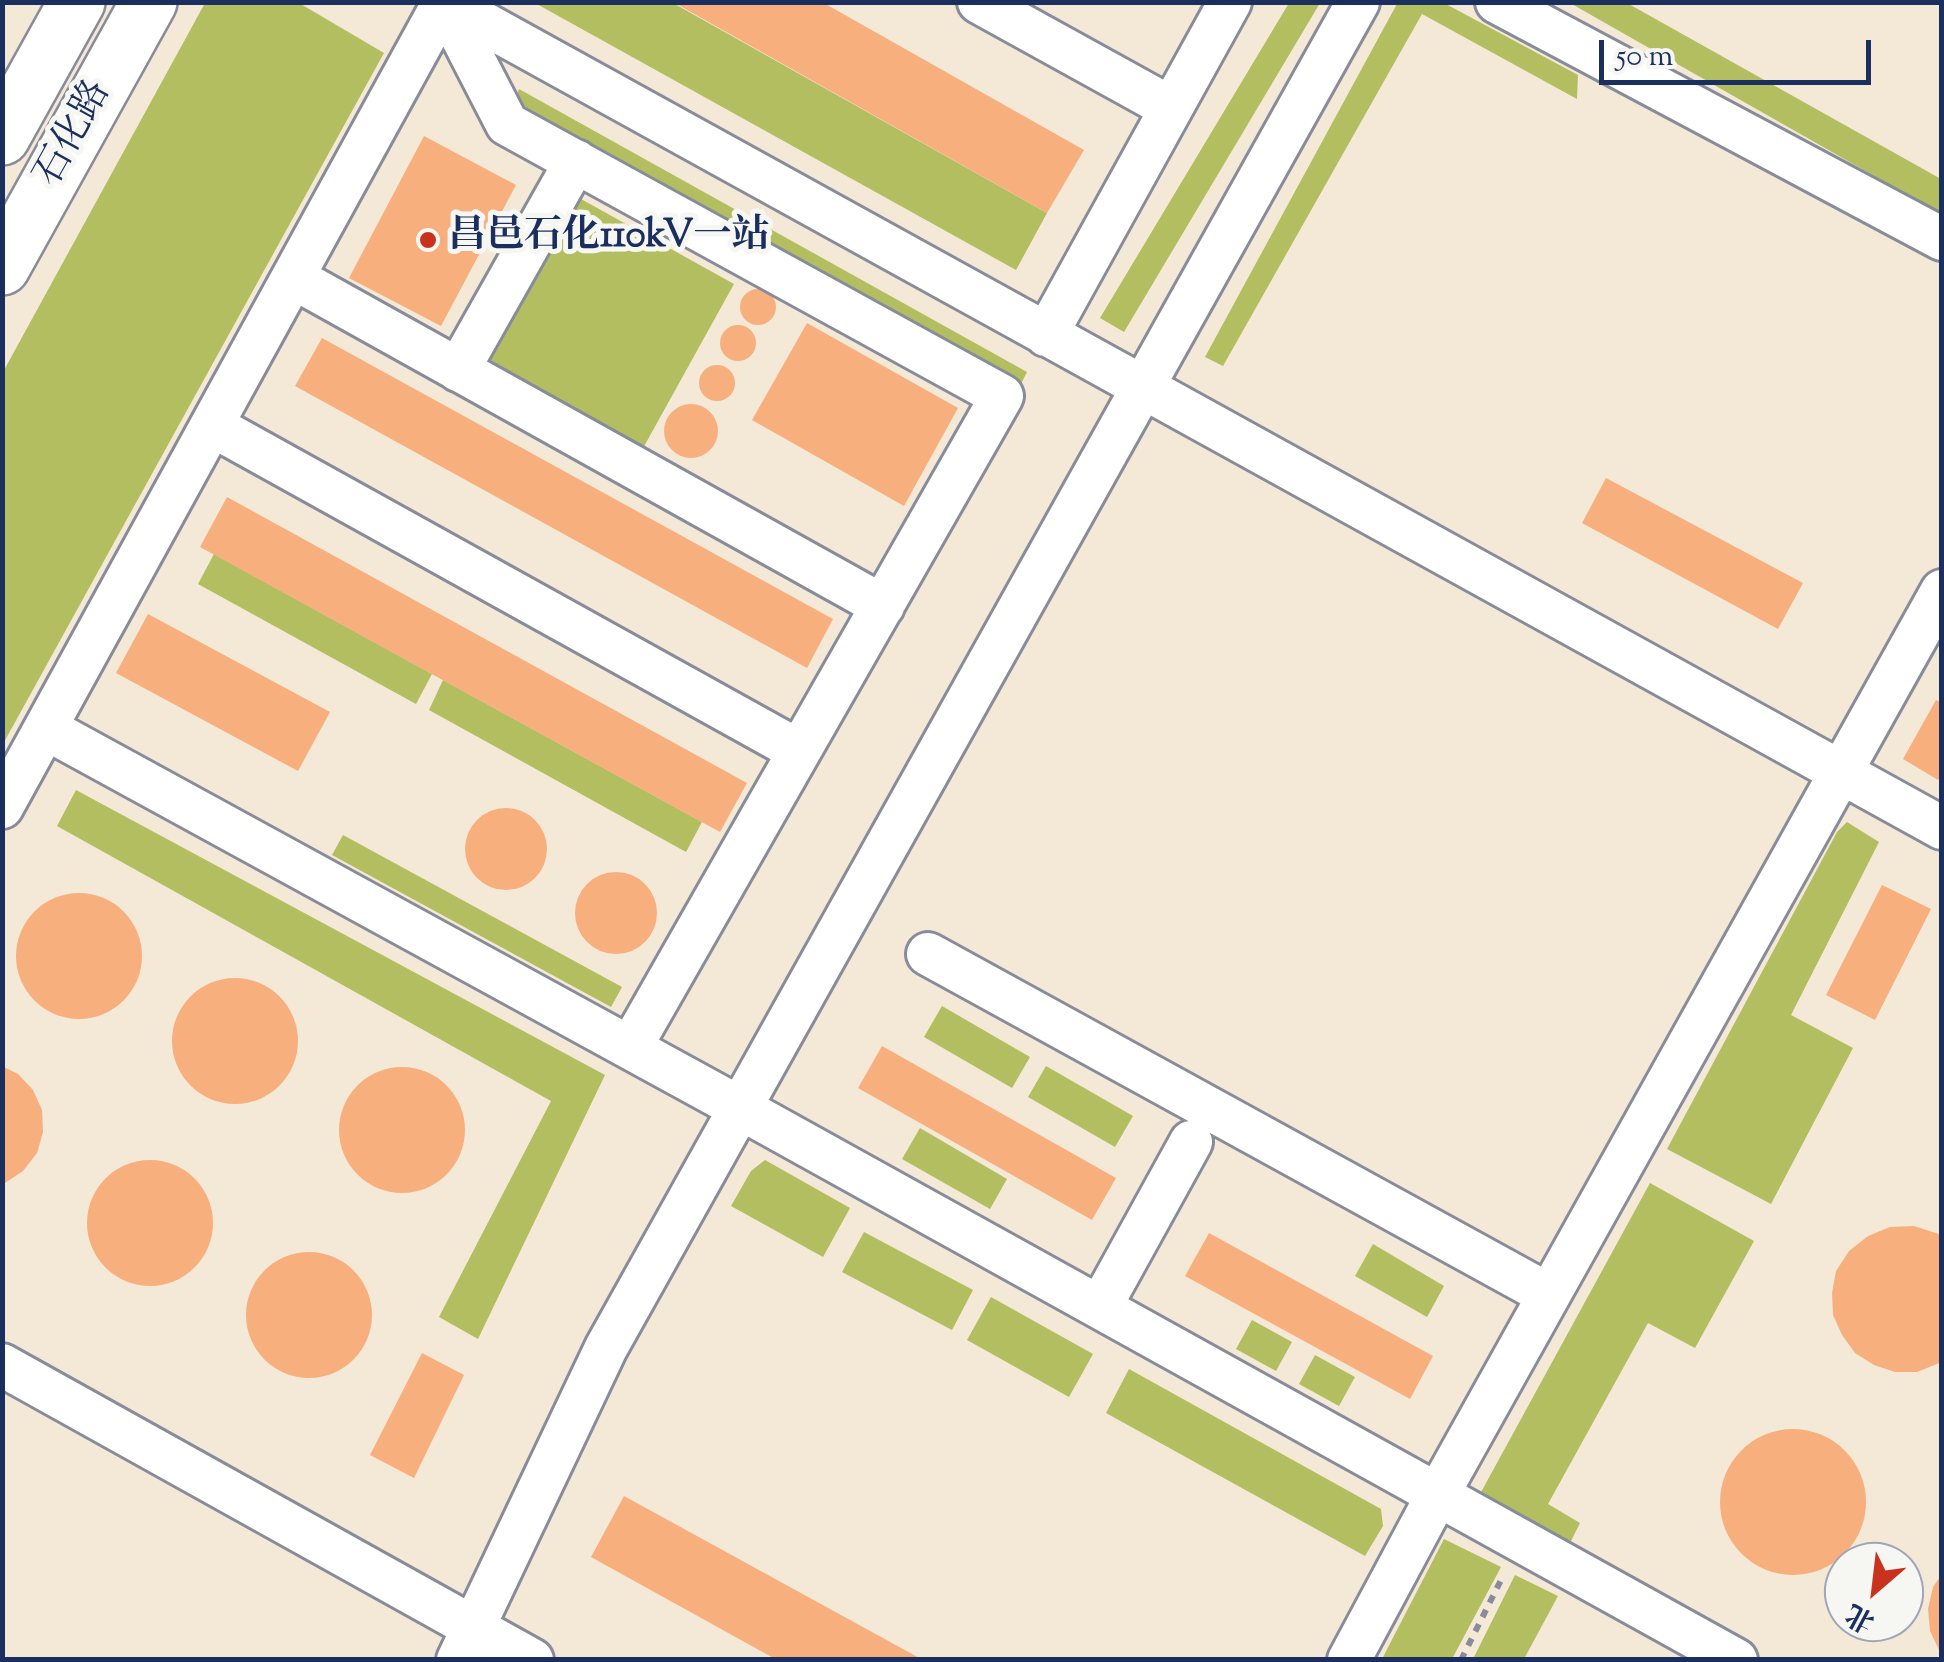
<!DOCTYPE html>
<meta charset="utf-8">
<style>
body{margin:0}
#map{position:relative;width:1944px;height:1662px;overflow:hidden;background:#f4e8d6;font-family:"Sorts Mill Goudy","Noto Serif SC",serif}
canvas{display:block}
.frame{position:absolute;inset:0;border:5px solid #1b2f5e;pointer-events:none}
.north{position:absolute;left:1824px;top:1542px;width:100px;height:100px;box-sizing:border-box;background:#f6f6f2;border:2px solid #9ea6b7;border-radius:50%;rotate:208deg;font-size:28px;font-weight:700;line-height:40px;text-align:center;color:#1b2f5e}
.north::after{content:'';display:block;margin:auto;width:35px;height:45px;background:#c8321e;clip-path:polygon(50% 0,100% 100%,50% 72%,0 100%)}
.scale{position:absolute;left:1599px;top:40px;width:272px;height:45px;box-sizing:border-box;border:5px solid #1b2f5e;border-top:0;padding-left:12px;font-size:30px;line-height:35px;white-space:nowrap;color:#1b2f5e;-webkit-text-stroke:8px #f6f6f2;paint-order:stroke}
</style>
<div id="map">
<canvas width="1944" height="1662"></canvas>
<div class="frame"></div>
<div class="north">北</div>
<div class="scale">50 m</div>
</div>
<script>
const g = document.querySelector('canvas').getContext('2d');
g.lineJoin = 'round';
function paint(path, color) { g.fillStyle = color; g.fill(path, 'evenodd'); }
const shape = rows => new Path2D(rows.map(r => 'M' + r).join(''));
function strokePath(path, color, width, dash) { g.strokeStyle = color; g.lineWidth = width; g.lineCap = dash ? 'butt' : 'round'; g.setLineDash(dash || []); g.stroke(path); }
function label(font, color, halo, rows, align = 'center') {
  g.font = font + ' "Sorts Mill Goudy","Noto Serif SC",serif'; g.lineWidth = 10; g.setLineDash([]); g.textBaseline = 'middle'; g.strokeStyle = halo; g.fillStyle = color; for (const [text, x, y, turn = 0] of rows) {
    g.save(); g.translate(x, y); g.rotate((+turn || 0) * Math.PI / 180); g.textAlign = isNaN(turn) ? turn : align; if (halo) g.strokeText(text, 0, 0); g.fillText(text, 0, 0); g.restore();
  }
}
paint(shape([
 [1398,2,1444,3,1578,75,1577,99,1422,14,1223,366,1205,357],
 [205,3,299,3,384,53,3,744,3,372],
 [535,3,673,3,1047,213,1016,270],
 [1289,3,1320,3,1124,332,1100,318],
 [1570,3,1627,3,1941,179,1941,214],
 [519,89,1027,372,1018,390,512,107],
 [581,199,734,284,642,450,488,363],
 [214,554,432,674,416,704,198,584],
 [443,680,702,822,686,852,429,710],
 [76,790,605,1075,478,1339,439,1317,551,1101,57,826],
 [1847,822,1879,842,1791,1015,1853,1048,1771,1204,1667,1149,1837,832],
 [343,835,622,987,611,1007,332,855],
 [942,1006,1030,1057,1012,1088,924,1037],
 [1046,1066,1133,1116,1115,1147,1028,1097],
 [920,1128,1007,1179,990,1209,902,1159],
 [765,1160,850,1208,823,1257,731,1206,751,1171],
 [1650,1183,1754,1241,1695,1348,1648,1323,1548,1504,1580,1523,1570,1543,1480,1494],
 [864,1232,973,1290,952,1330,842,1272],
 [1373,1244,1444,1286,1427,1317,1355,1276],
 [991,1297,1093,1354,1069,1397,967,1340],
 [1252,1320,1292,1342,1276,1371,1236,1349],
 [1315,1355,1355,1377,1339,1406,1299,1384],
 [1129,1369,1381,1509,1383,1526,1365,1556,1106,1413],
 [1444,1539,1501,1567,1452,1659,1382,1659],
 [1515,1575,1558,1596,1524,1659,1473,1659]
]), '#b2be60');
paint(shape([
 [673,2,822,2,1084,150,1047,213],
 [424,136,516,185,441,326,349,278],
 '740 307a18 18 0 1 1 36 0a18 18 0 1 1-36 0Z',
 [807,323,958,408,904,506,752,420],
 '720 343a18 18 0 1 1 36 0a18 18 0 1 1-36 0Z',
 [322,338,833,619,807,668,295,386],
 '699 383a18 18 0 1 1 36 0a18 18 0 1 1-36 0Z',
 '664 431a27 27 0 1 1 54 0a27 27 0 1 1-54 0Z',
 [1606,478,1803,583,1778,629,1582,523],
 [227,497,747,783,720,832,200,547],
 [148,614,330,712,298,771,116,673],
 [1936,700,1942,703,1942,774,1938,780,1903,759],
 '465 849a41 41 0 1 1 82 0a41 41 0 1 1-82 0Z',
 '575 913a41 41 0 1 1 82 0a41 41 0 1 1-82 0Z',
 [1882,885,1931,909,1875,1020,1826,995],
 '16 956a63 63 0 1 1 126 0a63 63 0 1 1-126 0Z',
 '172 1041a63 63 0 1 1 126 0a63 63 0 1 1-126 0Z',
 [882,1046,1116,1178,1092,1220,858,1088],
 [2,1066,18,1074,33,1090,42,1110,43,1132,37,1153,23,1171,2,1185],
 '339 1130a63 63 0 1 1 126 0a63 63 0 1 1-126 0Z',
 '87 1223a63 63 0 1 1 126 0a63 63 0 1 1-126 0Z',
 [1914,1226,1942,1235,1942,1362,1917,1372,1895,1372,1874,1365,1855,1353,1842,1335,1833,1315,1832,1293,1836,1271,1849,1251,1868,1236,1890,1227],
 [1209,1233,1433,1356,1410,1399,1185,1276],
 '246 1315a63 63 0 1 1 126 0a63 63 0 1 1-126 0Z',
 [422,1353,464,1375,414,1478,370,1455],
 '1720 1502a73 73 0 1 1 146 0a73 73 0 1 1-146 0Z',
 [624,1496,923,1660,777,1660,591,1557],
 [1942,1574,1942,1656,1930,1631,1928,1609,1933,1587]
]), '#f8af7e');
const minor = shape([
 [444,2,507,124,1002,396,630,1048],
 [445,2,1942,828],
 [979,2,1171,108],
 [1497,2,1942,239],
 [294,278,883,606],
 [1046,335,1230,2],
 [458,370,576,161],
 [213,426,799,751],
 [47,729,740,1108,1736,1660],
 [2,807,444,2],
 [928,954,1549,1295],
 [1100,1307,1191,1142],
 [2,1365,532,1660],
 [458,1660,606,1348,1358,2],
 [1349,1660,1438,1494,1942,591]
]);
const major = shape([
 [2,137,77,2],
 [2,267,149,2]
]);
strokePath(minor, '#888c9a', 48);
strokePath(major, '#888c9a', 60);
strokePath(shape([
 [1461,1660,1503,1576]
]), '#888c9a', 6, [8, 8]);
strokePath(minor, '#fff', 42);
strokePath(major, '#fff', 55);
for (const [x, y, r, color] of [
 [428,240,10,"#c8321e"]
]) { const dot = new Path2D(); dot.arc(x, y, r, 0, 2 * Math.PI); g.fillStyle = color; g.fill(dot); strokePath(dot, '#f6f6f2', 4); }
label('38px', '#1b2f5e', '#f6f6f2', [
 ["石化路",76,135,-61]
]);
label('bold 38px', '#1b2f5e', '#f6f6f2', [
 ["昌邑石化110kV一站",448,240]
], 'left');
</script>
